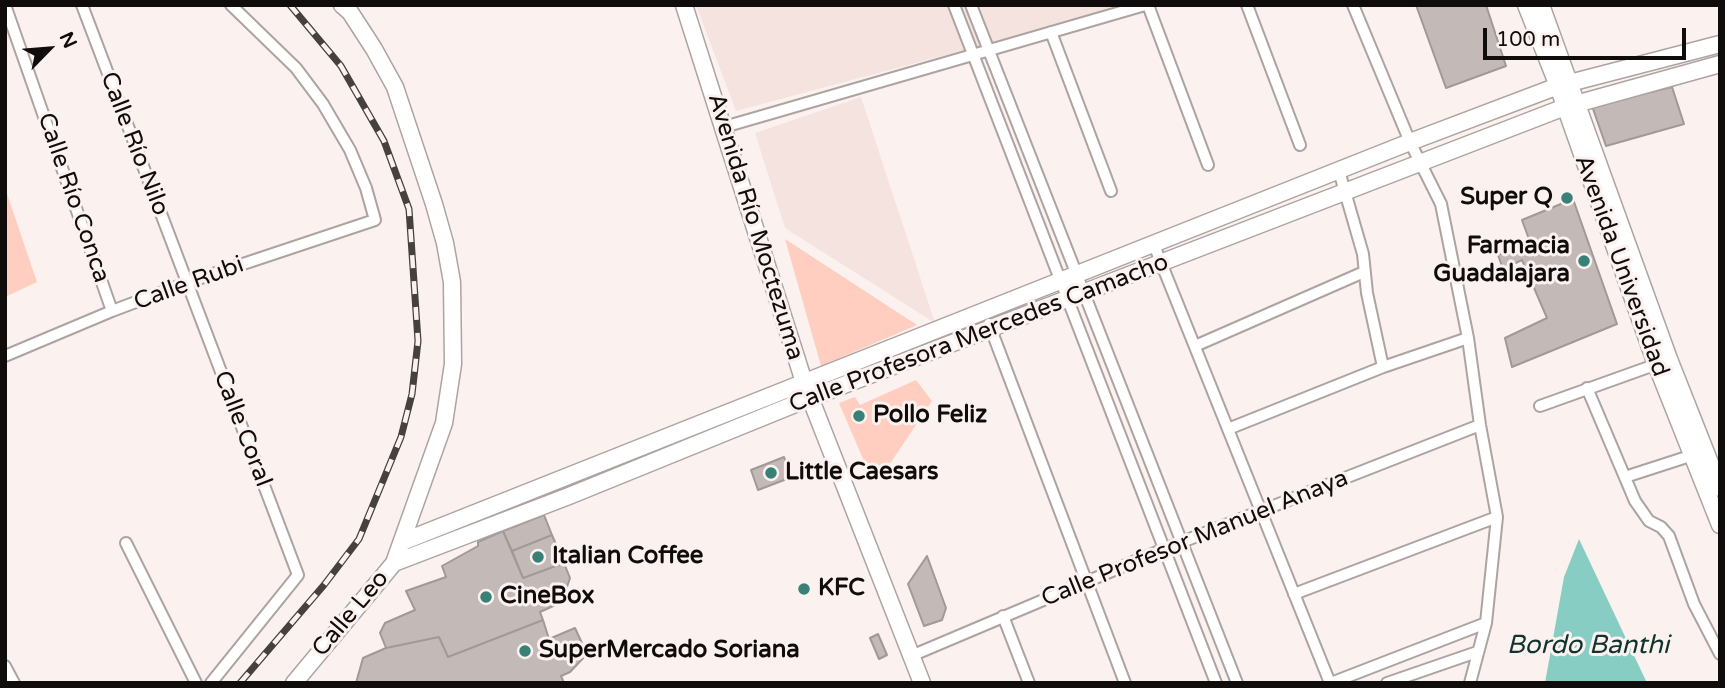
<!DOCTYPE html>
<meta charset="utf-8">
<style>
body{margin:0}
#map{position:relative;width:1725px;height:688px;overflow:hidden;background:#fbf1ef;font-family:"Varela Round",sans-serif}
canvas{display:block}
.frame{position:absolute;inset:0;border:7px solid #0f0c0b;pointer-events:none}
.north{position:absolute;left:14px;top:14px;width:70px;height:70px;-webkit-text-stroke:5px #fbf1ef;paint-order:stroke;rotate:65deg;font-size:19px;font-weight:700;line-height:28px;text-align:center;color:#0f0c0b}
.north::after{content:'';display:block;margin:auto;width:24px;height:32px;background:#0f0c0b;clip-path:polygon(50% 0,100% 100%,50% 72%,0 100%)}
.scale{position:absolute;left:1483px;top:28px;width:203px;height:32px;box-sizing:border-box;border:4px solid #0f0c0b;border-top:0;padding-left:9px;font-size:21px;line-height:24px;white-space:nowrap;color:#0f0c0b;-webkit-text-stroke:5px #fbf1ef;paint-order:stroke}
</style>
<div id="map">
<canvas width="1725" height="688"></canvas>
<div class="frame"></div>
<div class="north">N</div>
<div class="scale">100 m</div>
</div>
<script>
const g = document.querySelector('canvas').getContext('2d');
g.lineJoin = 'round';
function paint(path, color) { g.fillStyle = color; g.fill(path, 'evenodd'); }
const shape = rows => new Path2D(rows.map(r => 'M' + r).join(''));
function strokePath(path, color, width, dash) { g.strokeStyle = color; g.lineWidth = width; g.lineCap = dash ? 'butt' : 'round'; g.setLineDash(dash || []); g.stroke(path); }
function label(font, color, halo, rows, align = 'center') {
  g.font = font + ' "Varela Round",sans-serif'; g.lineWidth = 6; g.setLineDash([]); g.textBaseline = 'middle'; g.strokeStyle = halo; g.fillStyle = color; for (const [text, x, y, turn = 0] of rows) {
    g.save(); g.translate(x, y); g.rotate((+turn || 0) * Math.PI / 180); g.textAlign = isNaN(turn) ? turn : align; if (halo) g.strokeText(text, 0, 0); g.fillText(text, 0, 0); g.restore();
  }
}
paint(shape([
 [696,5,1132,5,736,111],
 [861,97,935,323,785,228,755,133]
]), '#f4e3de');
paint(shape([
 [5,188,37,282,5,297],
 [785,239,917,325,821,366],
 [916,380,932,401,879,480,873,482,839,403,855,397,860,405]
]), '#ffcec0');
paint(shape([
 [1579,539,1647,683,1545,683,1564,577]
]), '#88cdc3');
const building = shape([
 [1416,5,1486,5,1506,66,1446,88,1416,5],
 [1672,87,1684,124,1606,146,1592,106,1672,87],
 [1573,199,1617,324,1512,367,1505,338,1547,318,1522,260,1503,269,1498,255,1530,242,1522,220,1573,199],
 [784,457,792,477,758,490,751,470,784,457],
 [544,515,552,535,512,551,503,531,544,515],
 [503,531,523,578,564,563,570,578,562,602,540,612,543,620,448,657,439,637,386,648,380,633,385,623,415,610,406,591,446,577,442,566,478,546,478,542,503,531],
 [552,535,564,563,523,578,512,551,552,535],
 [927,556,946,608,942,620,924,626,908,584,927,556],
 [543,620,549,639,575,628,587,654,570,672,561,676,564,683,356,683,363,658,386,648,439,637,448,657,543,620],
 [878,634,887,655,879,659,870,638,878,634]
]);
paint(building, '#c3bab8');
strokePath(building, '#a19996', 2);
const street = shape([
 [5,5,112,311],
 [82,5,298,575,211,683],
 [954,5,1216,683],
 [971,5,1237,683],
 [1148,5,1208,165],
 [1247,5,1300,145],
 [1353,5,1410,142,1441,204,1468,338,1480,425,1497,517,1486,623,1470,683],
 [1051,32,1111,191],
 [724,127,1145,5],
 [1339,171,1363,254,1367,293,1383,367],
 [1154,245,1330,683],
 [989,324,1125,683],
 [1195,346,1364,272],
 [5,356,112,311,186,283,375,220,366,188,350,150,323,104,296,68,231,5],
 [1587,388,1635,501,1649,521,1661,527,1669,536,1694,604,1720,654],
 [1540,406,1660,363],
 [1228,429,1383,367,1468,338],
 [1625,477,1693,455],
 [126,543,196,683],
 [1294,594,1497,517],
 [1003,616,1029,683],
 [911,656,1164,549,1480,425],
 [5,666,14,683],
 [1331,683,1486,623],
 [1387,683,1477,652]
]);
const secondary = shape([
 [684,5,804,382,922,683],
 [1526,5,1558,86,1656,364,1720,525],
 [1541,5,1669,359,1720,488],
 [402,542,1410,142,1558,86,1720,44],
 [394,563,569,496,810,398,1565,107,1720,64],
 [294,683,394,563,444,423,453,364,452,282,445,243,434,204,395,87,374,49,350,12,342,5]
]);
strokePath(street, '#ada4a1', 14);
strokePath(secondary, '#ada4a1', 19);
strokePath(street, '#fff', 10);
strokePath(secondary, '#fff', 16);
const rail = shape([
 [240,683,324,585,359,539,401,437,412,394,418,341,409,209,384,141,341,66,290,5]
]);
strokePath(rail, '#45413f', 7);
strokePath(rail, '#fbf1ef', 4.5, [13]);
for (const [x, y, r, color] of [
 [1567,198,7,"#398077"],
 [1584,261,7,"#398077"],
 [859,416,7,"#398077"],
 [771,473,7,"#398077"],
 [538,557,7,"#398077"],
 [804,589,7,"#398077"],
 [486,597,7,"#398077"],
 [525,651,7,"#398077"]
]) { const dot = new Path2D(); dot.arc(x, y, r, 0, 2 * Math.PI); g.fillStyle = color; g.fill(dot); strokePath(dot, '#fbf1ef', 2.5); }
label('24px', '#0f0c0b', '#fbf1ef', [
 ["Calle Río Nilo",134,144,69],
 ["Calle Río Conca",73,198,71],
 ["Avenida Río Moctezuma",755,227,73],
 ["Avenida Universidad",1621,266,70],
 ["Calle Rubi",189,284,-20],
 ["Calle Profesora Mercedes Camacho",979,334,-21],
 ["Calle Coral",242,429,69],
 ["Calle Profesor Manuel Anaya",1195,539,-22],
 ["Calle Leo",351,614,-50]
]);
label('bold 24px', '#0f0c0b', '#fbf1ef', [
 ["Super Q",1553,198,"right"],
 ["Farmacia",1570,247,"right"],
 ["Guadalajara",1570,275,"right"],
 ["Pollo Feliz",873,416],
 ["Little Caesars",785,473],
 ["Italian Coffee",552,557],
 ["KFC",818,589],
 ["CineBox",500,597],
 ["SuperMercado Soriana",539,651]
], 'left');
label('italic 26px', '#11332f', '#fbf1ef', [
 ["Bordo Banthi",1588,646]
]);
</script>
